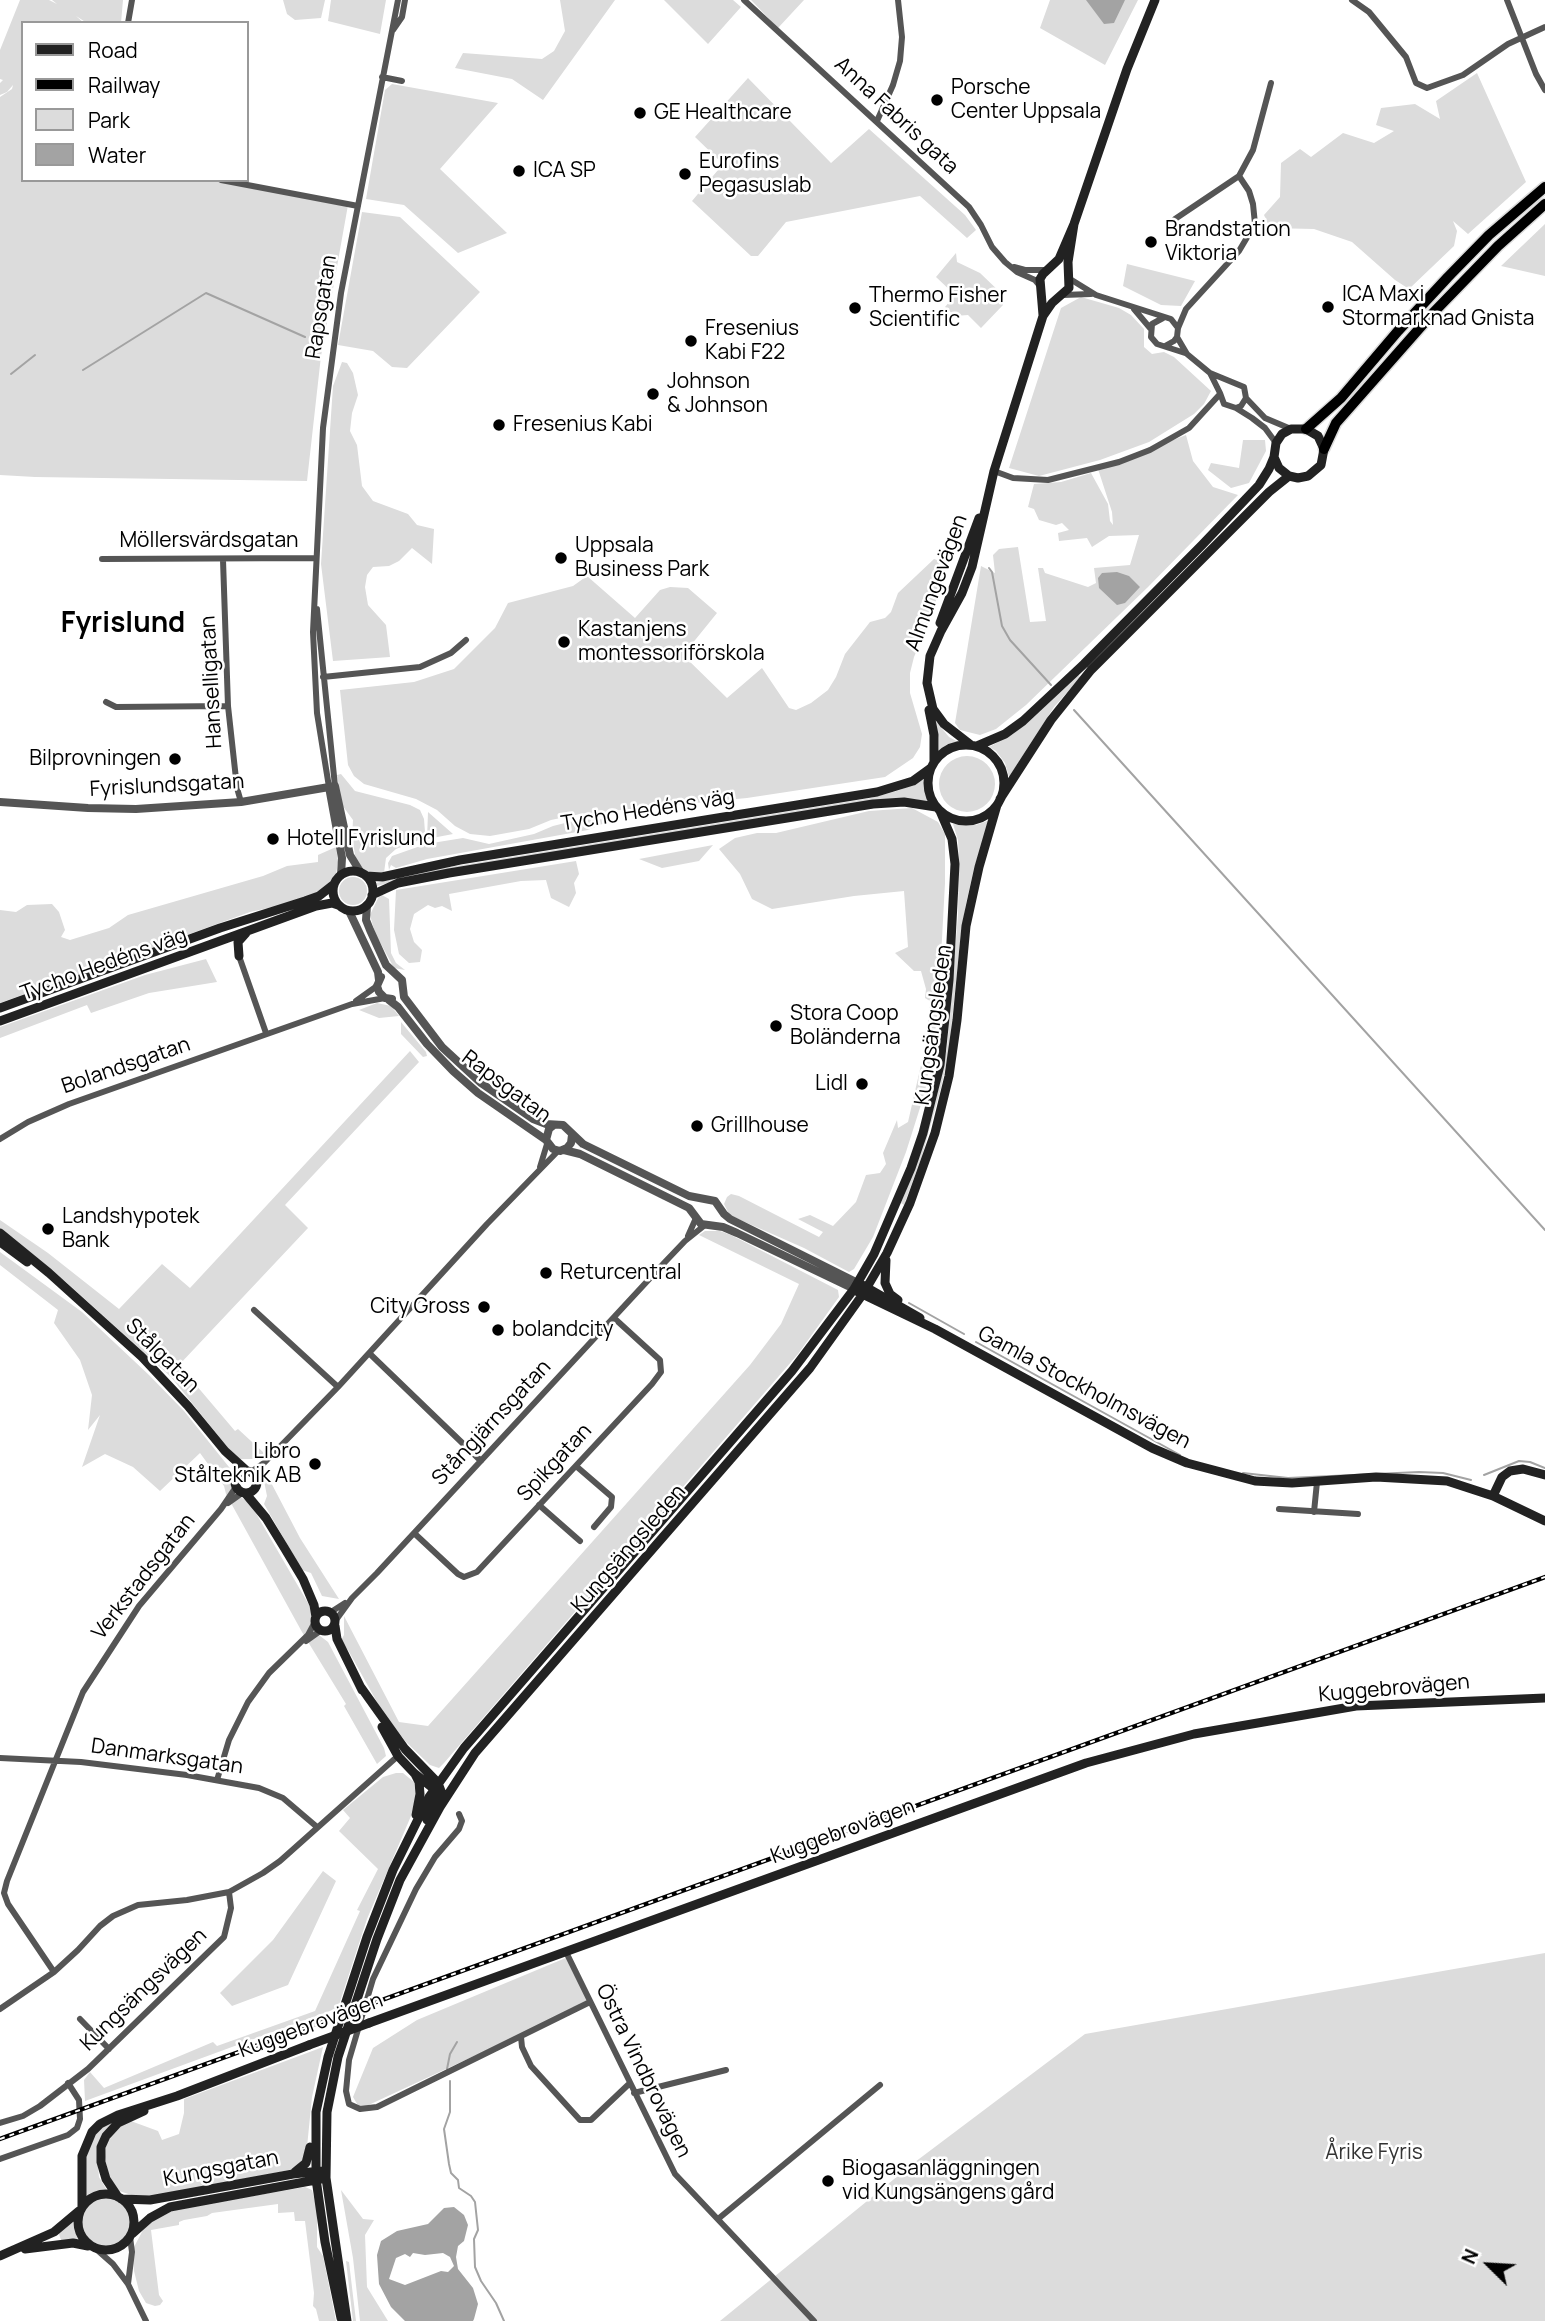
<!DOCTYPE html>
<meta charset="utf-8">
<style>
body{margin:0}
#map{position:relative;width:1545px;height:2321px;overflow:hidden;background:#fff;font-family:Manrope,sans-serif}
canvas{display:block}
.legend{position:absolute;left:21px;top:21px;width:228px;height:161px;box-sizing:border-box;background:#fff;border:2px solid #999;margin:0;padding:9px 12px;list-style:none;font-size:21px;color:#000}
.legend li{display:flex;align-items:center;gap:14px;height:35px}
.legend b{width:35px;border:2px solid #999}
.north{position:absolute;left:1454px;top:2230px;width:70px;height:70px;-webkit-text-stroke:5px #fff;paint-order:stroke;rotate:294deg;font-size:19px;font-weight:700;line-height:28px;text-align:center;color:#000}
.north::after{content:'';display:block;margin:auto;width:24px;height:32px;background:#000;clip-path:polygon(50% 0,100% 100%,50% 72%,0 100%)}
</style>
<div id="map">
<canvas width="1545" height="2321"></canvas>
<ul class="legend">
<li><b style="height:9px;background:#222"></b>Road</li>
<li><b style="height:9px;background:#000"></b>Railway</li>
<li><b style="height:19px;background:#dcdcdc"></b>Park</li>
<li><b style="height:19px;background:#a3a3a3"></b>Water</li>
</ul>
<div class="north">N</div>
</div>
<script>
const g = document.querySelector('canvas').getContext('2d');
g.lineJoin = 'round';
function paint(path, color) { g.fillStyle = color; g.fill(path, 'evenodd'); }
const shape = rows => new Path2D(rows.map(r => 'M' + r).join(''));
function strokePath(path, color, width, dash) { g.strokeStyle = color; g.lineWidth = width; g.lineCap = dash ? 'butt' : 'round'; g.setLineDash(dash || []); g.stroke(path); }
function label(font, color, halo, rows, align = 'center') {
  g.font = font + ' Manrope,sans-serif'; g.lineWidth = 5; g.setLineDash([]); g.textBaseline = 'middle'; g.strokeStyle = halo; g.fillStyle = color; for (const [text, x, y, turn = 0] of rows) {
    g.save(); g.translate(x, y); g.rotate((+turn || 0) * Math.PI / 180); g.textAlign = isNaN(turn) ? turn : align; if (halo) g.strokeText(text, 0, 0); g.fillText(text, 0, 0); g.restore();
  }
}
paint(shape([
 [20,0,49,0,57,4,52,0,123,0,121,23,87,23,76,16,84,23,23,23,23,180,221,180,348,205,321,356,307,481,35,477,0,475,0,97,12,89,13,85,7,92,0,95,0,83,3,80,0,79,0,50],
 [283,0,325,0,321,18,295,20,287,14],
 [331,0,386,0,380,34,328,21],
 [560,0,615,0,543,100,512,79,455,68,463,53,542,59,554,51,565,31],
 [664,0,733,0,741,7,708,44],
 [751,0,804,0,778,28],
 [1050,0,1138,0,1105,65,1040,28],
 [1477,73,1526,182,1468,234,1453,221,1457,231,1454,246,1409,289,1395,280,1352,242,1314,229,1270,228,1264,215,1280,197,1281,163,1300,149,1311,157,1343,133,1374,143,1394,131,1376,125,1381,108,1415,104,1440,119,1436,101],
 [748,78,831,163,869,129,965,215,976,230,967,238,920,196,786,222,758,256,751,256,692,201,723,164,695,137],
 [392,84,498,103,440,169,507,233,458,253,404,205,366,199,385,90],
 [362,212,400,217,480,292,407,368,392,367,373,351,338,345],
 [1545,224,1545,276,1501,266],
 [956,253,957,262,980,273,1002,294,1003,305,981,328,968,315,955,316,945,307,955,295,936,277],
 [1127,264,1195,281,1181,306,1161,305,1123,286],
 [1081,297,1119,308,1131,315,1144,329,1144,347,1152,354,1164,352,1174,357,1211,391,1204,404,1194,414,1149,442,1100,460,1039,476,1009,468,1061,308],
 [342,362,347,363,353,373,358,395,352,413,350,431,357,445,362,486,373,501,408,514,417,525,434,529,432,564,412,548,399,561,389,566,373,567,367,575,365,587,368,605,386,625,390,657,333,661,321,564,333,386],
 [1186,435,1193,461,1213,487,1238,495,1148,587,1026,705,996,729,980,735,960,730,955,723,981,566,995,573,993,555,999,549,1018,547,1030,622,1046,621,1038,568,1043,568,1045,573,1088,587,1096,583,1094,568,1130,565,1139,535,1109,536,1092,547,1087,538,1059,541,1058,533,1069,530,1062,523,1056,525,1039,520,1034,509,1028,507,1034,484,1061,482,1091,473,1108,504,1110,521,1113,525,1112,512,1098,469],
 [1243,440,1265,440,1266,451,1249,483,1231,488,1208,470,1211,463,1239,468],
 [934,559,948,564,929,622,914,657,910,673,910,693,922,734,920,747,913,758,885,777,747,798,580,814,551,820,529,829,490,836,470,834,455,826,437,810,416,799,364,784,354,776,348,765,340,690,414,682,454,669,495,628,508,603,573,586,587,576,635,618,660,590,670,587,688,588,717,613,683,655,727,698,762,668,789,708,796,710,811,703,828,690,836,677,845,654,870,622,885,618,891,612,898,593],
 [1079,674,1080,678,1054,707,1009,777,1005,763,996,751,989,747,1013,734],
 [934,719,949,737,958,742,947,746,939,752,939,738],
 '939 784a28 28 0 1 1 56 0a28 28 0 1 1-56 0Z',
 [341,774,355,791,410,805,420,810,424,819,425,832,417,841,396,849,386,858,384,873,367,873,361,869,356,860,352,837,353,820,342,805,337,775],
 [926,778,926,792,930,803,914,799,891,799,418,875,377,886,376,883,438,869,871,798,900,790],
 [912,808,938,822,945,834,945,883,938,1013,925,1092,906,1152,873,1237,854,1269,849,1272,804,1248,736,1218,729,1214,724,1204,727,1197,731,1194,739,1196,819,1237,823,1232,798,1219,810,1215,833,1226,856,1202,866,1175,880,1173,886,1164,883,1153,897,1120,898,1128,908,1122,926,1043,930,1001,925,998,926,989,921,971,914,971,895,953,908,947,904,891,854,896,772,909,752,899,740,874,719,849,735,838,757,833,776,833,869,811],
 [428,812,453,834,427,839],
 [614,819,588,830,427,859,396,868,391,865,389,870,388,863,392,856,426,844,463,838,489,844,534,834,553,826,577,820],
 [990,820,974,868,966,904,961,933,949,1050,941,1088,922,1156,904,1205,901,1203,921,1152,936,1100,947,1048,958,915,959,859,958,840,953,824,976,825],
 [713,845,699,861,662,868,639,859],
 [336,847,338,862,336,874,332,883,318,894,296,902,250,912,0,1003,0,910,16,912,27,905,52,904,59,912,65,930,61,937,70,940,109,928,128,915,263,876,287,866,318,862,318,855],
 [576,861,579,874,574,883,576,893,569,907,551,898,546,880,521,881,449,894,452,911,442,906,435,908,428,905,414,914,410,929,414,942,422,950,420,962,409,963,399,954,394,930,396,890],
 '339 891a14 14 0 1 1 28 0a14 14 0 1 1-28 0Z',
 [382,895,389,899,391,953,396,963,405,970,394,968,375,933,370,915,379,896],
 [206,959,217,982,149,993,91,1013,87,1005,0,1038,0,1027,145,975],
 [377,1003,391,1006,399,1016,379,1018,359,1010],
 [401,1022,426,1052,427,1056,423,1057,401,1034],
 [410,1051,419,1062,285,1205,308,1228,179,1365,235,1431,238,1429,264,1453,258,1459,237,1459,171,1377,66,1282,0,1230,0,1220,48,1253,119,1309,162,1264,190,1288],
 [705,1231,720,1231,731,1235,838,1290,839,1297,798,1354,444,1763,439,1768,430,1765,406,1742,382,1711,348,1650,340,1642,344,1635,344,1616,399,1722,428,1726,750,1365,781,1324,799,1284,699,1235],
 [0,1252,82,1312,149,1375,184,1411,233,1472,232,1492,250,1503,312,1610,311,1629,328,1642,384,1748,386,1756,377,1764,344,1706,346,1704,302,1632,226,1494,224,1486,200,1453,160,1491,133,1467,105,1454,82,1467,100,1415,88,1430,92,1395,80,1360,54,1323,58,1310,0,1265],
 [266,1473,300,1538,339,1599,322,1596,311,1573,302,1570,264,1504,267,1496,264,1481],
 [396,1773,403,1773,414,1782,416,1796,411,1816,367,1919,338,2008,85,2101,84,2080,90,2072,104,2088,213,2042,217,2046,315,2011,360,1911,357,1910,378,1869,339,1831,350,1818,343,1810,383,1777],
 [323,1871,336,1881,288,1985,232,2006,220,1993,273,1940],
 [1545,1953,1545,2321,720,2321,915,2162,1085,2034],
 [568,1957,590,2002,360,2109,353,2097,373,2048,417,2020],
 [323,2047,312,2097,306,2157,294,2169,152,2198,141,2198,119,2191,109,2179,105,2157,106,2145,115,2129,128,2120,158,2131,162,2140,179,2134,184,2113,184,2099],
 [117,2122,97,2156,99,2177,108,2192,86,2198,86,2155,92,2137,105,2124],
 [305,2187,312,2190,317,2209,317,2247,323,2256,336,2321,319,2321,316,2309,313,2306,314,2293,305,2221,295,2221,294,2212,278,2213,278,2204,212,2213,207,2216,184,2220,179,2222,179,2225,151,2230,159,2295,163,2301,160,2305,155,2306,146,2303,139,2291,134,2271,133,2256,134,2247,143,2230,151,2222,171,2210],
 [341,2190,363,2219,374,2220,365,2235,367,2287,388,2321,360,2321,353,2258],
 '82 2221a25 25 0 1 1 50 0a25 25 0 1 1-50 0Z',
 [73,2222,79,2240,61,2240,58,2231],
 [346,2261,349,2262,356,2321,353,2321]
]), '#dcdcdc');
paint(shape([
 [1086,0,1125,0,1114,23,1104,24],
 [1117,572,1129,576,1140,587,1125,603,1117,605,1099,588,1098,578,1102,573],
 [454,2207,464,2215,468,2225,464,2241,458,2246,456,2257,458,2269,473,2288,478,2304,474,2319,473,2321,405,2321,391,2307,379,2284,377,2255,381,2241,397,2231,428,2224,444,2208],
 [413,2253,425,2255,443,2253,450,2257,454,2266,448,2272,441,2271,405,2285,389,2279,396,2258,405,2254,410,2257]
]), '#a3a3a3');
strokePath(shape([
 [83,370,206,293,305,337],
 [11,374,35,355],
 [989,568,992,572,1002,626,1010,640,1051,685],
 [1074,710,1545,1230],
 [909,1303,964,1334],
 [976,1342,1180,1455],
 [1243,1473,1288,1478,1419,1472,1443,1473,1471,1480],
 [1484,1475,1519,1461,1530,1462,1545,1468],
 [447,2069,450,2054,457,2042],
 [450,2081,450,2112,444,2129,449,2164,451,2173,458,2180,459,2188,471,2196,475,2202,478,2230,474,2239,475,2267,481,2281,496,2303,504,2321]
]), '#a3a3a3', 2);
const motorway = shape([
 [1306,429,1341,398,1398,331,1448,277,1489,235,1545,187],
 [1324,449,1336,423,1433,313,1498,246,1545,204]
]);
strokePath(motorway, '#dbdbdb', 13);
strokePath(shape([
 [744,0,969,207,981,225,992,247,1005,262,1017,272,1035,280,1040,286],
 [1352,0,1369,12,1406,57,1416,83,1427,88,1463,75,1508,44,1545,27],
 [1507,0,1536,74,1545,90],
 [128,23,132,0],
 [393,30,402,17,405,0],
 [382,77,402,81],
 [877,121,893,85,900,61,902,37,898,0],
 [221,180,358,206],
 [1175,219,1239,176,1253,150,1271,83],
 [1014,267,1025,270,1047,270],
 [1070,279,1096,295,1171,319,1178,328],
 [1063,295,1091,294],
 [1134,309,1150,328],
 [1163,318,1152,324,1151,337,1157,344,1185,353],
 [1177,337,1187,354,1210,373,1220,393,1224,404,1236,408,1252,418,1265,428,1276,443],
 [1165,346,1174,341,1177,337,1178,328,1186,309,1239,251,1255,224,1253,204,1249,191,1239,176],
 [1210,373,1244,387,1246,398,1241,406,1236,408],
 [1246,398,1265,418,1291,429],
 [994,471,1013,478,1048,480,1119,462,1150,450,1189,428,1220,394],
 [102,559,315,558],
 [223,560,228,706,237,788,241,802],
 [317,609,335,786],
 [323,677,420,667,451,653,466,640],
 [106,702,116,707,228,706],
 [329,787,317,713,313,632,323,428,341,293,398,0],
 [239,956,266,1033],
 [356,1001,377,986],
 [0,1139,28,1122,69,1104,352,1004,385,998],
 [540,1167,547,1144],
 [688,1236,696,1218],
 [254,1310,338,1387],
 [369,1353,481,1461],
 [576,1466,612,1497,611,1507,594,1527],
 [251,1472,264,1463,338,1387,487,1224,558,1151],
 [257,1479,263,1464],
 [228,1503,242,1493],
 [539,1505,580,1541],
 [1279,1509,1358,1514],
 [1314,1512,1317,1482],
 [414,1533,458,1574,464,1577,477,1572,652,1384,661,1372,660,1360,614,1318],
 [331,1612,345,1603],
 [336,1620,352,1598,377,1573,665,1262,685,1241,705,1225],
 [306,1641,320,1631],
 [0,1758,81,1762,187,1775,259,1788,283,1798,317,1827],
 [217,1780,229,1740,248,1702,269,1673,308,1635,315,1622],
 [459,1814,462,1821,459,1829,435,1857,416,1889,373,1979,349,2060,346,2091,349,2104,360,2109,377,2107,590,2002],
 [566,1952,675,2174,814,2321],
 [54,1972,8,1904,4,1893,7,1881,83,1692,139,1606,221,1509,236,1487],
 [0,2009,54,1972,78,1950,100,1926,113,1916,138,1905,187,1900,229,1892,263,1873,280,1861,399,1755],
 [80,2019,109,2049],
 [521,2037,522,2047,531,2066,580,2120,591,2120,630,2083],
 [634,2093,726,2070],
 [0,2123,23,2116,40,2106,88,2069,224,1937,231,1908,229,1892],
 [0,2159,68,2135,77,2128,80,2119,79,2100,68,2083],
 [718,2219,880,2085],
 [96,2249,113,2264,128,2284,146,2321],
 [128,2284,132,2252,130,2237]
]), '#555', 6);
strokePath(shape([
 [329,787,342,858,341,875],
 [0,802,88,808,136,809,241,802,335,786,350,855,361,873],
 [367,905,366,920,370,930,386,965,402,980,404,997,442,1047,481,1083,533,1119,546,1124,563,1125,583,1144,689,1196,715,1201,724,1214,730,1219,858,1283],
 [349,911,378,972,379,980],
 [381,977,377,986,379,992,385,998,392,999],
 [389,1000,398,1007,427,1044,453,1071,478,1093,546,1140],
 [554,1125,549,1129,546,1140,553,1149,560,1151,567,1148,571,1143,572,1135],
 [564,1150,580,1154,689,1208,701,1224,723,1227,737,1233,854,1289]
]), '#555', 8);
strokePath(shape([
 [1043,315,1040,279,1043,274,1059,259,1074,224,1127,69,1155,0],
 [940,623,979,518],
 [929,710,934,735,934,761],
 [971,745,944,724,933,709,927,683,930,656,941,631,962,593,972,567,994,471,1043,316,1052,303,1069,288,1068,262,1074,224],
 '928 783a38 38 0 1 1 76 0a38 38 0 1 1-76 0Z',
 [977,746,1005,734,1023,721,1084,664,1202,545,1259,485,1269,469,1274,457,1276,443,1282,434,1291,429,1306,429,1318,436,1324,449,1321,465,1308,476,1298,478,1289,476,1279,468,1274,457],
 [1000,799,1051,720,1091,670,1269,492,1289,476],
 '333 891a20 20 0 1 1 40 0a20 20 0 1 1-40 0Z',
 [366,876,382,877,460,860,877,792,913,781,931,768],
 [372,895,398,883,449,873,873,804,904,802,936,807],
 [239,956,238,942,246,933],
 [0,1008,220,928,305,901,319,896,333,885],
 [0,1021,316,906,332,903,338,905],
 [0,1233,49,1273,142,1357,188,1406,225,1451,247,1471],
 [0,1242,27,1262],
 [886,1260,885,1283,890,1294,898,1300],
 [862,1285,920,1318],
 [858,1292,935,1329,1152,1448,1187,1463,1255,1481,1292,1483,1376,1477,1447,1481,1493,1496,1545,1521],
 '235 1482a11 11 0 1 1 22 0a11 11 0 1 1-22 0Z',
 [246,1494,266,1518,285,1549,303,1579,314,1605,316,1617],
 [1493,1496,1502,1477,1510,1471,1523,1469,1545,1475],
 '315 1621a10 10 0 1 1 20 0a10 10 0 1 1-20 0Z',
 [335,1626,337,1639,362,1690],
 [360,1686,405,1749,438,1783,441,1791,427,1820],
 [382,1727,398,1756,414,1773,434,1789,439,1790],
 [415,1774,419,1782,420,1794,416,1815],
 [369,2023,1086,1763,1194,1734,1356,1706,1545,1698],
 [295,2172,306,2163,310,2147],
 '78 2222a28 28 0 1 1 56 0a28 28 0 1 1-56 0Z',
 [118,2197,106,2179,101,2162,101,2147,106,2136,118,2123,144,2111],
 [121,2199,150,2200,293,2174,320,2171],
 [82,2207,82,2156,92,2132,100,2124,118,2115,177,2096,309,2045],
 [132,2234,150,2218,170,2207,321,2179],
 [25,2249,73,2243,88,2246],
 [0,2256,54,2232,79,2211],
 [341,2318,325,2242,316,2179,316,2112,328,2057,367,1937,393,1870,429,1797,464,1748,792,1371,854,1289,874,1254,911,1168,923,1133,940,1065,949,980,955,864,952,839,940,811],
 [347,2321,326,2178,327,2112,338,2057,377,1939,400,1880,440,1807,475,1753,810,1368,863,1294,887,1253,910,1203,935,1133,949,1076,957,1020,966,926,979,867,997,805]
]), '#222', 9);
strokePath(motorway, '#000', 10);
const rail = shape([
 [0,2139,1545,1577]
]);
strokePath(rail, '#000', 4.5);
strokePath(rail, '#fff', 2, [5]);
strokePath(shape([
 [309,2045,369,2023]
]), '#222', 9);
for (const [x, y, r, color] of [
 [937,100,7,"#000"],
 [640,113,7,"#000"],
 [519,171,7,"#000"],
 [685,174,7,"#000"],
 [1151,242,7,"#000"],
 [1328,307,7,"#000"],
 [855,308,7,"#000"],
 [691,341,7,"#000"],
 [653,394,7,"#000"],
 [499,425,7,"#000"],
 [561,558,7,"#000"],
 [564,642,7,"#000"],
 [175,759,7,"#000"],
 [273,839,7,"#000"],
 [776,1026,7,"#000"],
 [862,1084,7,"#000"],
 [697,1126,7,"#000"],
 [48,1229,7,"#000"],
 [546,1273,7,"#000"],
 [484,1307,7,"#000"],
 [498,1330,7,"#000"],
 [315,1464,7,"#000"],
 [828,2181,7,"#000"]
]) { const dot = new Path2D(); dot.arc(x, y, r, 0, 2 * Math.PI); g.fillStyle = color; g.fill(dot); strokePath(dot, '#fff', 2.5); }
label('21px', '#000', '#fff', [
 ["Porsche",951,88],
 ["Center Uppsala",951,112],
 ["GE Healthcare",654,113],
 ["Eurofins",699,162],
 ["Pegasuslab",699,186],
 ["ICA SP",533,171],
 ["Brandstation",1165,230],
 ["Viktoria",1165,254],
 ["ICA Maxi",1342,295],
 ["Stormarknad Gnista",1342,319],
 ["Thermo Fisher",869,296],
 ["Scientific",869,320],
 ["Fresenius",705,329],
 ["Kabi F22",705,353],
 ["Johnson",667,382],
 ["& Johnson",667,406],
 ["Fresenius Kabi",513,425],
 ["Uppsala",575,546],
 ["Business Park",575,570],
 ["Kastanjens",578,630],
 ["montessoriförskola",578,654],
 ["Bilprovningen",161,759,"right"],
 ["Hotell Fyrislund",287,839],
 ["Stora Coop",790,1014],
 ["Boländerna",790,1038],
 ["Lidl",848,1084,"right"],
 ["Grillhouse",711,1126],
 ["Landshypotek",62,1217],
 ["Bank",62,1241],
 ["Returcentral",560,1273],
 ["City Gross",470,1307,"right"],
 ["bolandcity",512,1330],
 ["Libro",301,1452,"right"],
 ["Stålteknik AB",301,1476,"right"],
 ["Biogasanläggningen",842,2169],
 ["vid Kungsängens gård",842,2193]
], 'left');
label('21px', '#000', '#fff', [
 ["Anna Fabris gata",896,116,43],
 ["Rapsgatan",322,307,-81],
 ["Möllersvärdsgatan",209,541],
 ["Almungevägen",937,583,-70],
 ["Hanselligatan",212,682,-93],
 ["Fyrislundsgatan",167,786,-3],
 ["Tycho Hedéns väg",648,811,-9],
 ["Tycho Hedéns väg",104,965,-20],
 ["Kungsängsleden",934,1025,-82],
 ["Bolandsgatan",126,1066,-19],
 ["Rapsgatan",506,1087,37],
 ["Stålgatan",162,1356,45],
 ["Gamla Stockholmsvägen",1084,1388,28],
 ["Stångjärnsgatan",492,1423,-47],
 ["Spikgatan",555,1463,-47],
 ["Kungsängsleden",629,1549,-49],
 ["Verkstadsgatan",144,1577,-52],
 ["Kuggebrovägen",1394,1689,-5],
 ["Danmarksgatan",167,1757,8],
 ["Kuggebrovägen",843,1832,-20],
 ["Kungsängsvägen",144,1990,-44],
 ["Kuggebrovägen",311,2026,-20],
 ["Östra Vindbrovägen",643,2071,64],
 ["Kungsgatan",221,2169,-11]
]);
label('21px', '#333', '#fff', [
 ["Årike Fyris",1374,2153]
]);
label('bold 28px', '#000', '#fff', [
 ["Fyrislund",123,624]
]);
</script>
